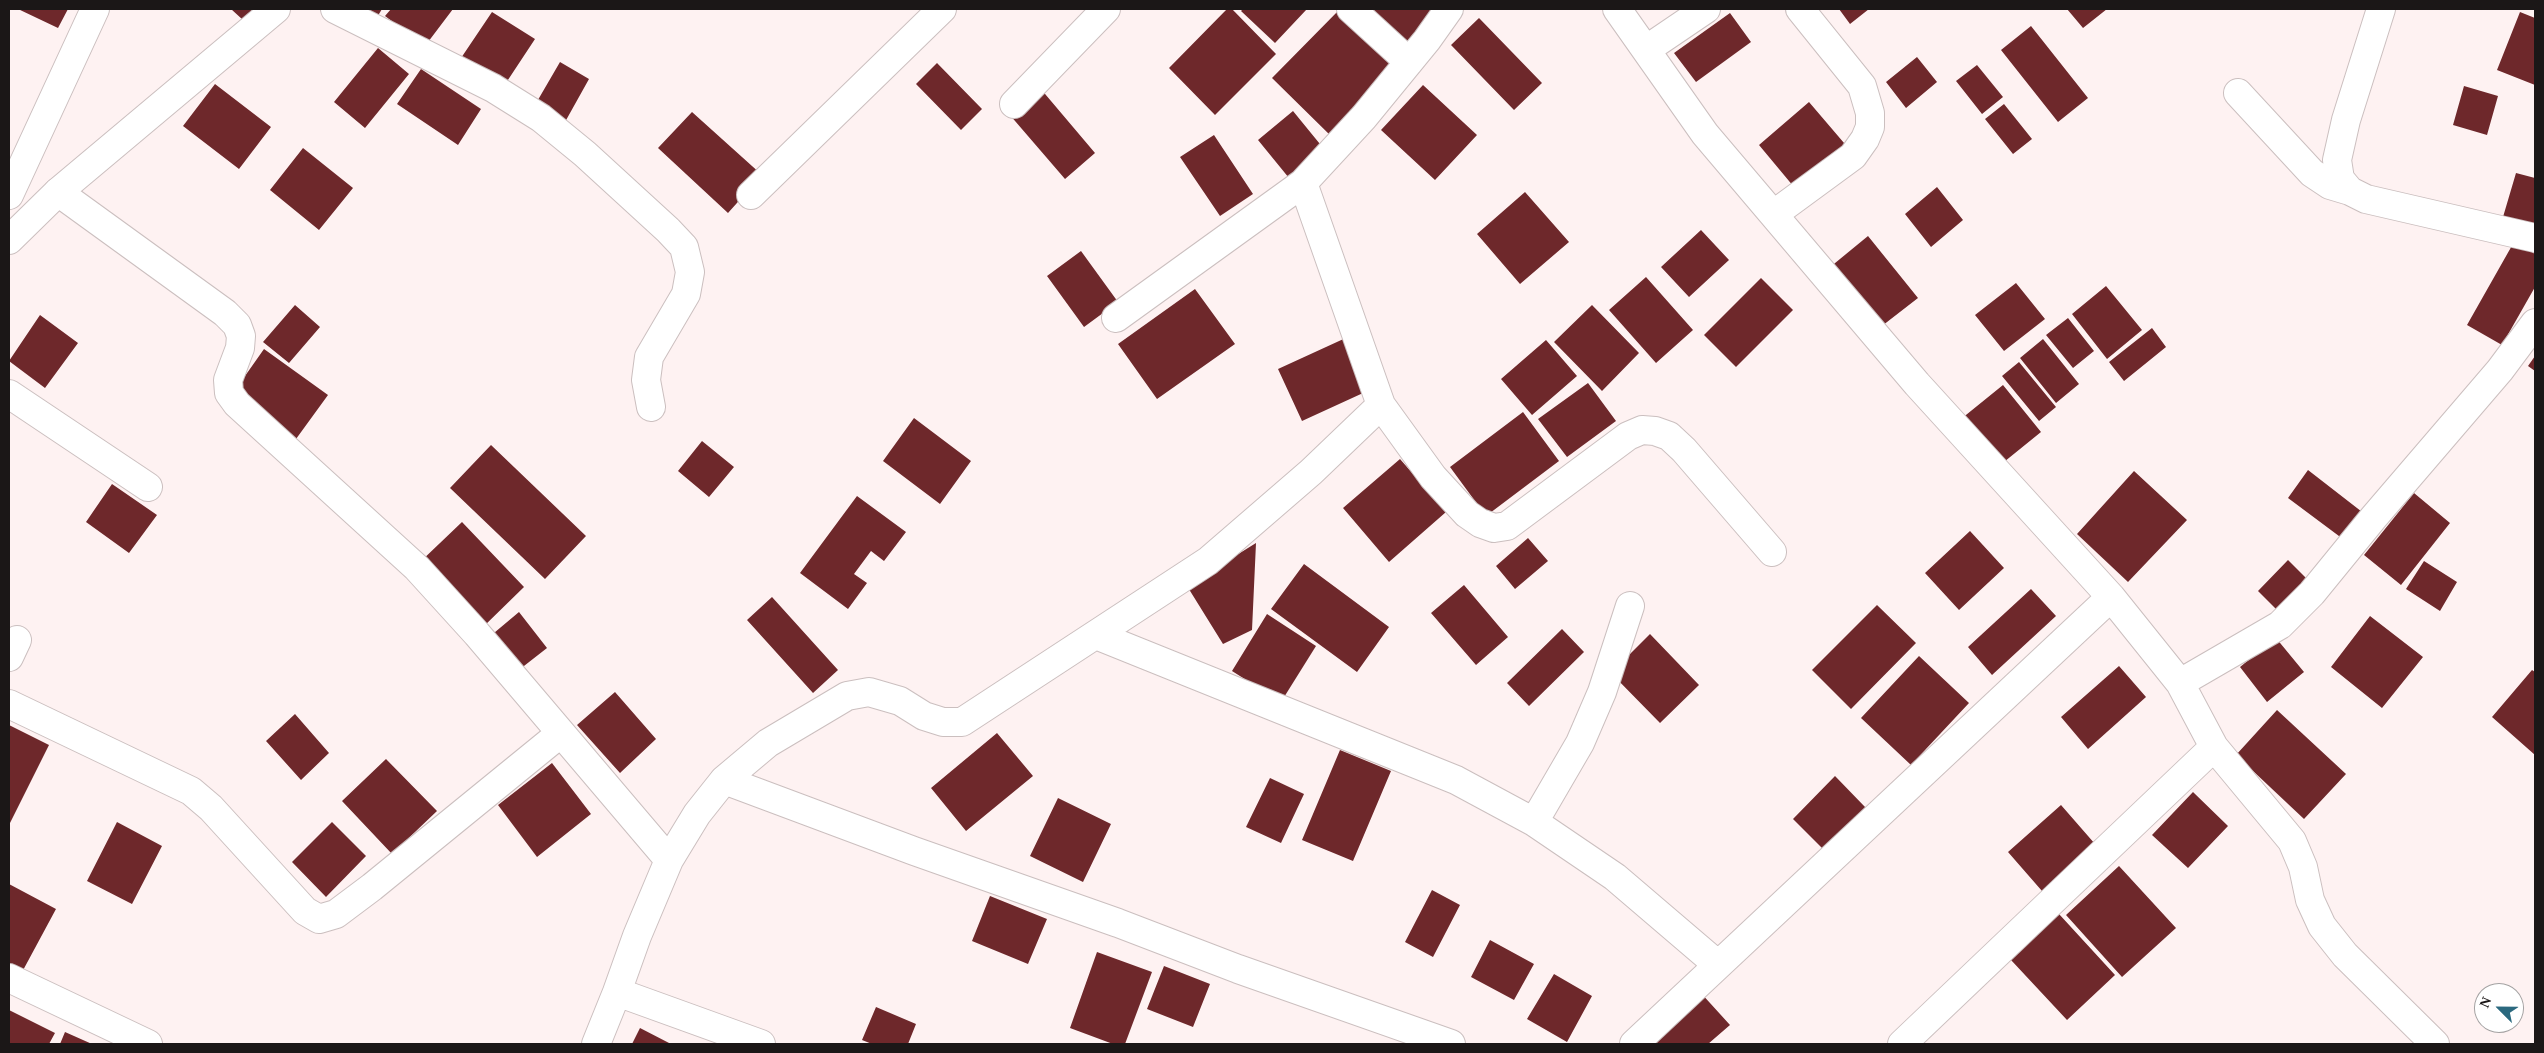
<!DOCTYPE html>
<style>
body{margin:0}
#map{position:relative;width:2544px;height:1053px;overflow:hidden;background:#fef2f2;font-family:Georgia,serif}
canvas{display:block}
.frame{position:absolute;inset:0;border:10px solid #1b1717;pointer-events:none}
.north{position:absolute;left:2474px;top:983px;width:50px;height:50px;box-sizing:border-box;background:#fff;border:1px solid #a4a2a2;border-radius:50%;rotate:293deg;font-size:14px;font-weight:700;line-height:20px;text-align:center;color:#1b1717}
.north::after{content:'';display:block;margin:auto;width:18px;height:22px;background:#2b697f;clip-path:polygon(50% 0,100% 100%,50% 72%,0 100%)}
</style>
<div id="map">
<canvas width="2544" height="1053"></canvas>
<div class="frame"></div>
<div class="north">N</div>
</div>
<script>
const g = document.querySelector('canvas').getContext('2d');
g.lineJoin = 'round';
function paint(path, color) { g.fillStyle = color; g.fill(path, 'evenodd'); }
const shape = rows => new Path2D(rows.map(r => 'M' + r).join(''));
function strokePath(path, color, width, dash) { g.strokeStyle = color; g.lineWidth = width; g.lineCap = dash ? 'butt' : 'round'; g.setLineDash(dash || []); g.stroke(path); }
paint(shape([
 [18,9,68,9,58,28],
 [231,9,253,9,243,20],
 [361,9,382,9,376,19],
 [391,9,453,9,425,46,385,16],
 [1227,9,1232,9,1276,54,1215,115,1169,68],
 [1243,9,1307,9,1275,43,1241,11],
 [1374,9,1447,9,1409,56,1365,21],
 [1839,9,1869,9,1850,24],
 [2067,9,2107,9,2083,28],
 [1339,10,1399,69,1333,138,1272,78],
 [492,12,535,39,500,92,457,64],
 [2520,12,2535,18,2535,85,2497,70],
 [1730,13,1751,42,1696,82,1674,53],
 [1479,18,1542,83,1514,110,1451,45],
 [2031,26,2088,98,2058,122,2001,50],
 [378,48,409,74,365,128,334,102],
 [1917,57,1937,82,1906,108,1886,82],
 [560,62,589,79,565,122,535,105],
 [937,63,982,109,961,130,916,84],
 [1977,65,2003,97,1982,114,1956,81],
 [421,69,481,109,458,145,397,104],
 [215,84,271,127,239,169,183,126],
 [1423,85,1477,135,1435,180,1381,130],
 [2464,86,2498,96,2487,135,2453,125],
 [1040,88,1095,153,1065,179,1009,114],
 [1809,102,1850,150,1799,193,1759,145],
 [2004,104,2032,139,2013,154,1985,119],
 [1293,111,1324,149,1289,178,1258,140],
 [692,112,762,175,728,213,658,148],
 [1214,135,1253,194,1220,216,1180,157],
 [303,148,353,188,319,230,270,190],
 [2516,173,2535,178,2535,226,2503,217],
 [1937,187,1963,220,1931,247,1905,214],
 [1525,192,1569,242,1520,284,1477,234],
 [1701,230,1729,260,1689,297,1661,267],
 [1868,236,1918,298,1878,329,1829,268],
 [2514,242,2535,254,2535,287,2502,345,2467,325],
 [1081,251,1118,302,1084,327,1047,276],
 [1646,277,1693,330,1656,363,1609,310],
 [1761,278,1793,310,1736,367,1704,335],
 [2016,283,2045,319,2004,351,1975,315],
 [2106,286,2142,330,2107,359,2072,314],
 [1195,289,1235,344,1157,399,1118,344],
 [295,305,320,327,289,363,263,342],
 [1592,305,1639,353,1602,391,1554,342],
 [40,315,78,343,45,388,9,361],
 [2068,318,2094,351,2073,368,2046,335],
 [2152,328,2166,347,2124,381,2109,362],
 [1350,336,1374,388,1302,421,1278,369],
 [2043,339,2079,384,2056,403,2020,358],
 [1546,340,1577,376,1532,415,1501,379],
 [264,349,328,395,296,439,233,393],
 [2535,356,2535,371,2528,366],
 [2019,362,2056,407,2039,421,2002,376],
 [1588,383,1616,421,1567,457,1538,419],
 [2003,385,2041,432,1999,466,1961,419],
 [1523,412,1559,461,1486,516,1450,467],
 [914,418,971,461,940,504,883,461],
 [702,441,734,467,709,497,678,471],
 [491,445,586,536,545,579,450,488],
 [1400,459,1446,512,1389,562,1343,508],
 [2308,470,2366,515,2347,542,2288,498],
 [2134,471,2187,520,2128,582,2077,534],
 [112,484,157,515,129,553,86,522],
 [2414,493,2450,523,2401,585,2364,555],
 [857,496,906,532,884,561,871,551,854,574,867,583,848,609,800,573],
 [462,522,524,587,481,629,418,564],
 [1970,531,2004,568,1959,610,1925,573],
 [1528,538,1548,561,1515,589,1496,566],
 [1256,543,1252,630,1223,644,1187,586],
 [2288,560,2313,585,2283,616,2258,591],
 [2424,561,2457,582,2440,611,2406,589],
 [1304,564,1389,627,1357,672,1271,609],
 [1464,585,1508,637,1476,665,1431,613],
 [2031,589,2056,616,1992,675,1968,647],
 [772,597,838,670,813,693,747,620],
 [1877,605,1916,643,1851,709,1812,670],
 [519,612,547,648,515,673,488,638],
 [1267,614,1316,646,1281,702,1232,671],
 [2370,616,2423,657,2382,708,2331,667],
 [1562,629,1584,652,1529,706,1507,683],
 [1650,634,1699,685,1660,723,1611,673],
 [2276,638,2304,672,2267,702,2240,667],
 [1919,656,1969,703,1911,765,1861,718],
 [2119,666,2146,697,2088,749,2061,717],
 [2532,670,2535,672,2535,755,2492,717],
 [615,692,656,739,620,773,577,725],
 [2277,710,2346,774,2304,819,2236,755],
 [295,714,329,753,301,780,266,741],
 [9,725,49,745,9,825],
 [997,733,1033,776,966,831,931,788],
 [1340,750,1391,771,1353,861,1302,840],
 [386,759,437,811,392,854,342,801],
 [552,763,591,814,537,857,498,805],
 [1835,776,1866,808,1824,850,1793,819],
 [1270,778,1304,794,1281,843,1246,827],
 [2193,792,2228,826,2188,868,2152,835],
 [1058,798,1111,824,1083,882,1030,856],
 [2061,805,2095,844,2042,891,2008,852],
 [117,822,162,846,132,904,87,881],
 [332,822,366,856,326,897,292,862],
 [2119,866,2176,928,2122,977,2066,915],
 [9,884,56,909,21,974,9,967],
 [1432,890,1460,905,1433,957,1405,942],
 [990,896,1047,919,1028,964,972,941],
 [2059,914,2115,975,2067,1020,2011,960],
 [1490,940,1534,964,1514,1000,1471,977],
 [1097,952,1152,972,1125,1044,1113,1044,1070,1028],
 [1164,966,1210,984,1193,1027,1147,1009],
 [1554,974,1592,996,1567,1042,1527,1019],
 [1700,992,1730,1025,1708,1044,1657,1044,1650,1037],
 [876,1007,916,1024,908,1044,872,1044,862,1040],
 [9,1010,55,1033,49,1044,9,1044],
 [640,1028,671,1044,632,1044],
 [65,1032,92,1044,60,1044]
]), '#6e282b');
const street = shape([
 [335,9,493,88,541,118,585,154,668,230,684,247,690,272,686,294,649,357,646,380,651,407],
 [1351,9,1409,62],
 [1617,9,1705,134,1917,384,2111,597,2180,683,2214,747,1902,1044],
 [2381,9,2346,120,2337,160,2340,179,2350,191,2366,199,2535,238],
 [1647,49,1706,9],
 [2238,93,2312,173,2330,185,2350,191],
 [1014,104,1106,9],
 [1303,183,1381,405,1433,477,1467,514,1480,523,1494,528,1507,526,1628,436,1642,430,1655,431,1669,436,1684,450,1772,552],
 [58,192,225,313,237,325,241,336,240,348,228,380,229,393,237,404,417,568,477,634,669,860],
 [751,195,942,9],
 [1774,214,1853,156,1865,139,1870,127,1870,113,1862,86,1800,9],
 [1116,318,1303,183,1364,117,1427,40,1449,9],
 [9,394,148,487],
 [1096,635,1456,780,1534,822,1615,877,1718,965],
 [9,657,17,640],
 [2180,683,2280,625,2312,593,2374,517,2500,370,2535,323],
 [9,704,191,791,211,808,305,911,319,919,336,914,372,887,561,733],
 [2214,747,2292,841,2303,867,2310,900,2322,926,2345,955,2435,1044],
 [724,780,914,851,1118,923,1238,969,1451,1044],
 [1534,822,1580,743,1602,692,1630,606],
 [9,978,148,1044],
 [617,992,761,1044],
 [596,1044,617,992,637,936,669,860,697,814,724,780,768,743,847,696,869,692,900,701,924,716,943,722,962,722,1208,561,1311,472,1381,405],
 [1634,1044,2111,597]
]);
const secondary = shape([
 [9,195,95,9],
 [9,240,58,192,276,9]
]);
strokePath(street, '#cbbfbf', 30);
strokePath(secondary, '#cbbfbf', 30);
strokePath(street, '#fff', 28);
strokePath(secondary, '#fff', 28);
</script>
